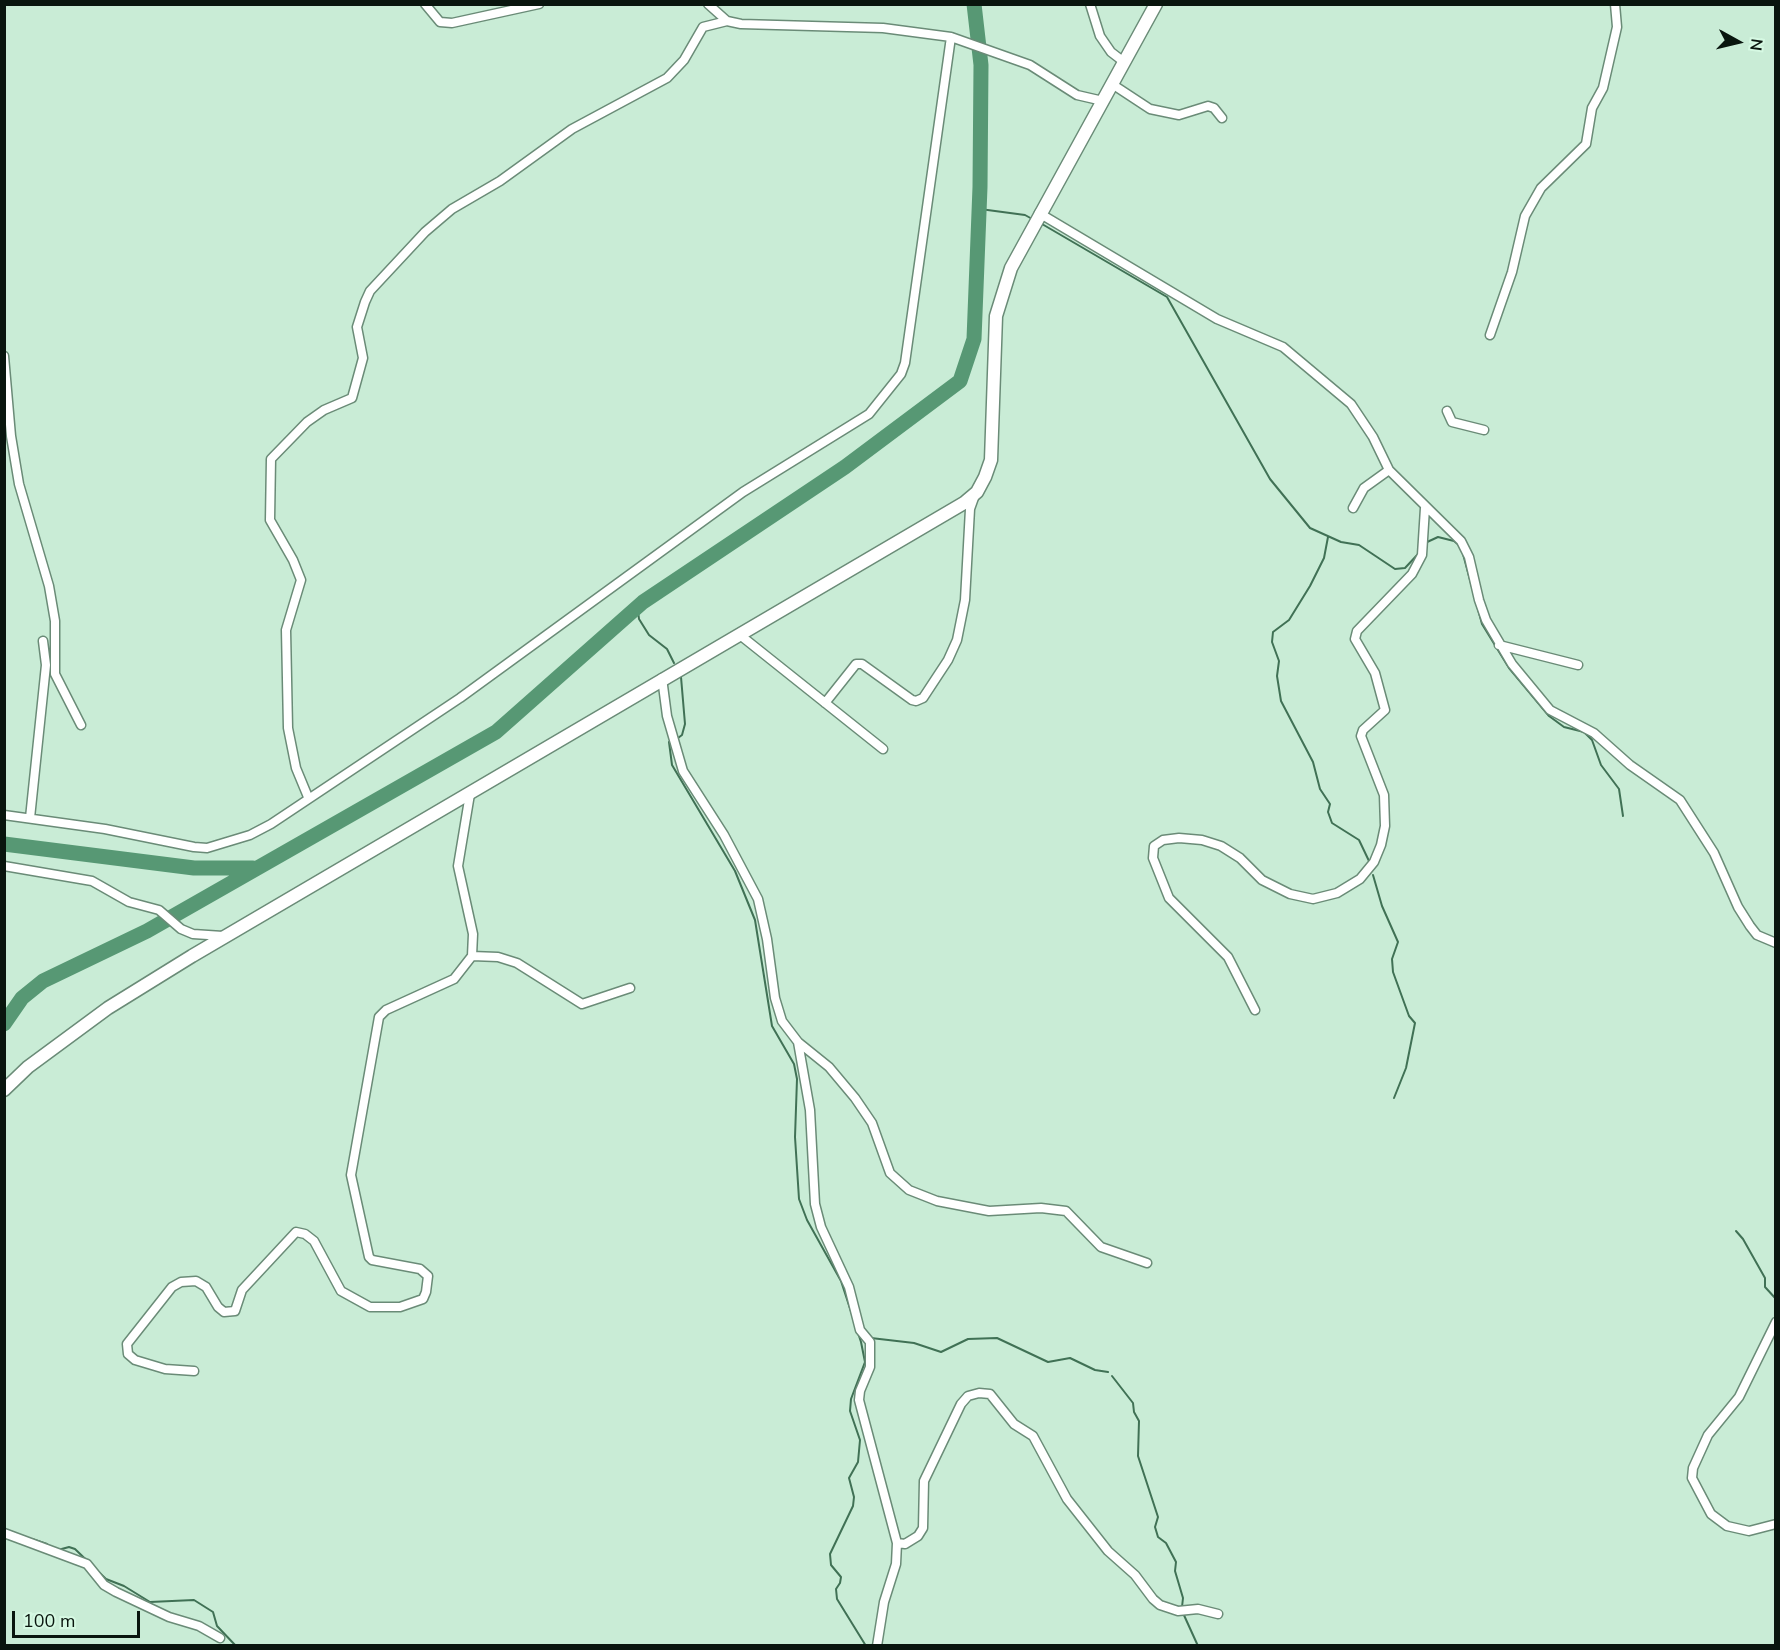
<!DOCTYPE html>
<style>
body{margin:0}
#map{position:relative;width:1780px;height:1650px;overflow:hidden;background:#c9ecd6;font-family:"Nunito Sans",sans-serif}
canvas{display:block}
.frame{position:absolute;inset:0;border:6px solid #09150e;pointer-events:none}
.north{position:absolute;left:1708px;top:12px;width:60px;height:60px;-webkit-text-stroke:4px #d6f9e3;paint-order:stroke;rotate:98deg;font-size:16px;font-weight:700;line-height:24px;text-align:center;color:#09150e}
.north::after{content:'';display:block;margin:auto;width:21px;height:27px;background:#09150e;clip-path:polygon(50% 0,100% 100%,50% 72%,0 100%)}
.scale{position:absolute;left:12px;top:1611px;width:128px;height:27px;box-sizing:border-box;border:3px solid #09150e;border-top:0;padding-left:8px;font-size:18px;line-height:21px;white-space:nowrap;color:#09150e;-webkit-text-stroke:4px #d6f9e3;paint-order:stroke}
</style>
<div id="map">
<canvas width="1780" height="1650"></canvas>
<div class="frame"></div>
<div class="north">N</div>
<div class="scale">100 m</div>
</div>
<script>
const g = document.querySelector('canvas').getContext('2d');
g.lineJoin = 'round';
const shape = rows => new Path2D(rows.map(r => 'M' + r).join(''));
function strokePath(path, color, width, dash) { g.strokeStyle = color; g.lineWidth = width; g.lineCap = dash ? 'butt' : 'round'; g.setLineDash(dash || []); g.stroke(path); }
strokePath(shape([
 [980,209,1025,215,1034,220],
 [1042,224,1167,297,1270,479,1310,528,1341,542,1359,545,1395,569,1405,568,1419,553],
 [1328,537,1324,558,1310,586,1289,620,1273,632,1272,642,1279,661,1277,676,1281,701,1313,762,1320,789,1330,804,1328,812,1332,823,1359,840,1369,861],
 [1425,543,1438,537,1454,541,1460,546],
 [1463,554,1482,624,1509,668,1549,716,1564,727,1584,732,1592,740,1601,765,1619,789,1623,816],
 [643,602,638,611,639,619,649,635,667,649,674,663],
 [678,738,682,735,685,724,681,677],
 [669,742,672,765,735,871,755,920,772,1026,794,1064,797,1079,795,1137,799,1199,807,1220,841,1281,861,1342,865,1362,851,1399,850,1411,860,1440,858,1462,849,1478,854,1497,853,1506,830,1554,831,1565,841,1577,840,1583,836,1589,837,1599,866,1646],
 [1373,875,1382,906,1398,942,1392,959,1393,972,1409,1016,1415,1023,1406,1068,1394,1098],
 [1736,1231,1743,1239,1765,1278,1765,1287,1776,1299],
 [871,1338,914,1343,941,1352,968,1339,997,1338,1048,1362,1070,1358,1095,1370,1108,1372],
 [1112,1376,1133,1403,1134,1412,1139,1421,1138,1456,1158,1517,1155,1527,1158,1537,1166,1543,1176,1562,1175,1571,1183,1598,1182,1607],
 [32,1539,47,1544,50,1548],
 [58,1550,69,1547,75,1549,106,1579,124,1586,150,1602,194,1600,213,1612,217,1626,236,1646],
 [1183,1613,1198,1646]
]), '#407155', 2);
strokePath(shape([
 [4,844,194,868,253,868],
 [4,1024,22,998,43,981,147,931,496,732,643,602,845,467,960,381,974,339,980,187,981,65,974,4]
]), '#579874', 15);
const street = shape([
 [425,4,440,22,452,23,539,4],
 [708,4,727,21,741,24,883,28,951,37,1030,65,1077,95,1103,101],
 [1090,4,1100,36,1111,52,1124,62],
 [1112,84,1150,109,1179,115,1208,106,1214,108,1222,118],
 [1039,213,1217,319,1283,347,1351,404,1373,437,1389,470,1461,541,1469,557,1479,600,1486,620,1512,664,1550,710,1594,733,1630,765,1680,800,1714,853,1738,907,1750,926,1757,935,1776,943],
 [1490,335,1512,272,1525,216,1541,188,1586,144,1592,108,1603,88,1617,27,1615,4],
 [4,356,11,436,19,484,49,586,55,621,55,674,81,725],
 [1447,411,1452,422,1484,430],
 [1353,508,1364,488,1389,470],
 [740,635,883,749],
 [1499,645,1578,665],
 [662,678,667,716,683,771,724,835,758,899,767,939,775,998,782,1021,798,1042,829,1067,855,1098,872,1123,890,1173,909,1190,937,1201,989,1211,1041,1208,1066,1211,1101,1247,1147,1263],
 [825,703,856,664,862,664,912,700,916,701,923,698,948,660,957,640,965,600,970,509,975,495],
 [308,797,296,768,288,728,286,630,301,580,293,560,270,520,271,459,307,422,324,410,352,398,363,358,357,327,365,302,370,291,425,232,452,209,500,181,572,129,667,78,684,60,703,27,727,21],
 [4,815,105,829,194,847,207,848,250,835,271,824,460,698,743,492,869,414,901,374,905,363,951,37],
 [30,818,46,665,43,641],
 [4,866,92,881,129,902,159,910,181,929,193,934,223,936],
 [472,956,498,957,517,963,582,1004,630,988],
 [1255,1010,1228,957,1169,898,1153,858,1154,846,1163,840,1179,838,1202,840,1221,846,1240,858,1262,880,1290,894,1313,899,1337,893,1360,879,1374,862,1381,845,1385,826,1384,795,1361,736,1363,730,1385,710,1375,673,1355,639,1357,631,1412,574,1422,555,1425,508],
 [798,1042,810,1110,815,1204,821,1227,849,1287,860,1330,870,1342,870,1367,860,1391,859,1400,897,1543,896,1564,884,1602,877,1646],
 [1776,1322,1739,1397,1708,1435,1693,1468,1692,1478,1711,1514,1727,1526,1749,1531,1776,1524],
 [194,1371,165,1369,135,1360,128,1354,127,1344,172,1287,181,1282,196,1281,206,1287,218,1307,224,1312,235,1311,242,1290,296,1232,305,1234,314,1241,341,1291,370,1307,400,1307,423,1299,426,1292,428,1276,420,1269,372,1260,369,1257,351,1175,379,1017,386,1010,454,979,472,956,473,934,458,866,470,794],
 [4,1533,87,1564,104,1585,116,1592,169,1617,199,1626,220,1638],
 [897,1543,905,1544,918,1536,923,1528,924,1481,961,1404,968,1396,979,1393,990,1394,1014,1424,1033,1436,1067,1499,1108,1551,1135,1575,1153,1599,1160,1605,1178,1611,1198,1609,1218,1614]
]);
const secondary = shape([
 [4,1090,28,1067,108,1008,192,956,964,503,977,492,985,477,991,460,996,316,1011,268,1156,4]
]);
strokePath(street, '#6a8b77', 11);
strokePath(secondary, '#6a8b77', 15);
strokePath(street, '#fff', 8);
strokePath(secondary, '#fff', 12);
</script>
